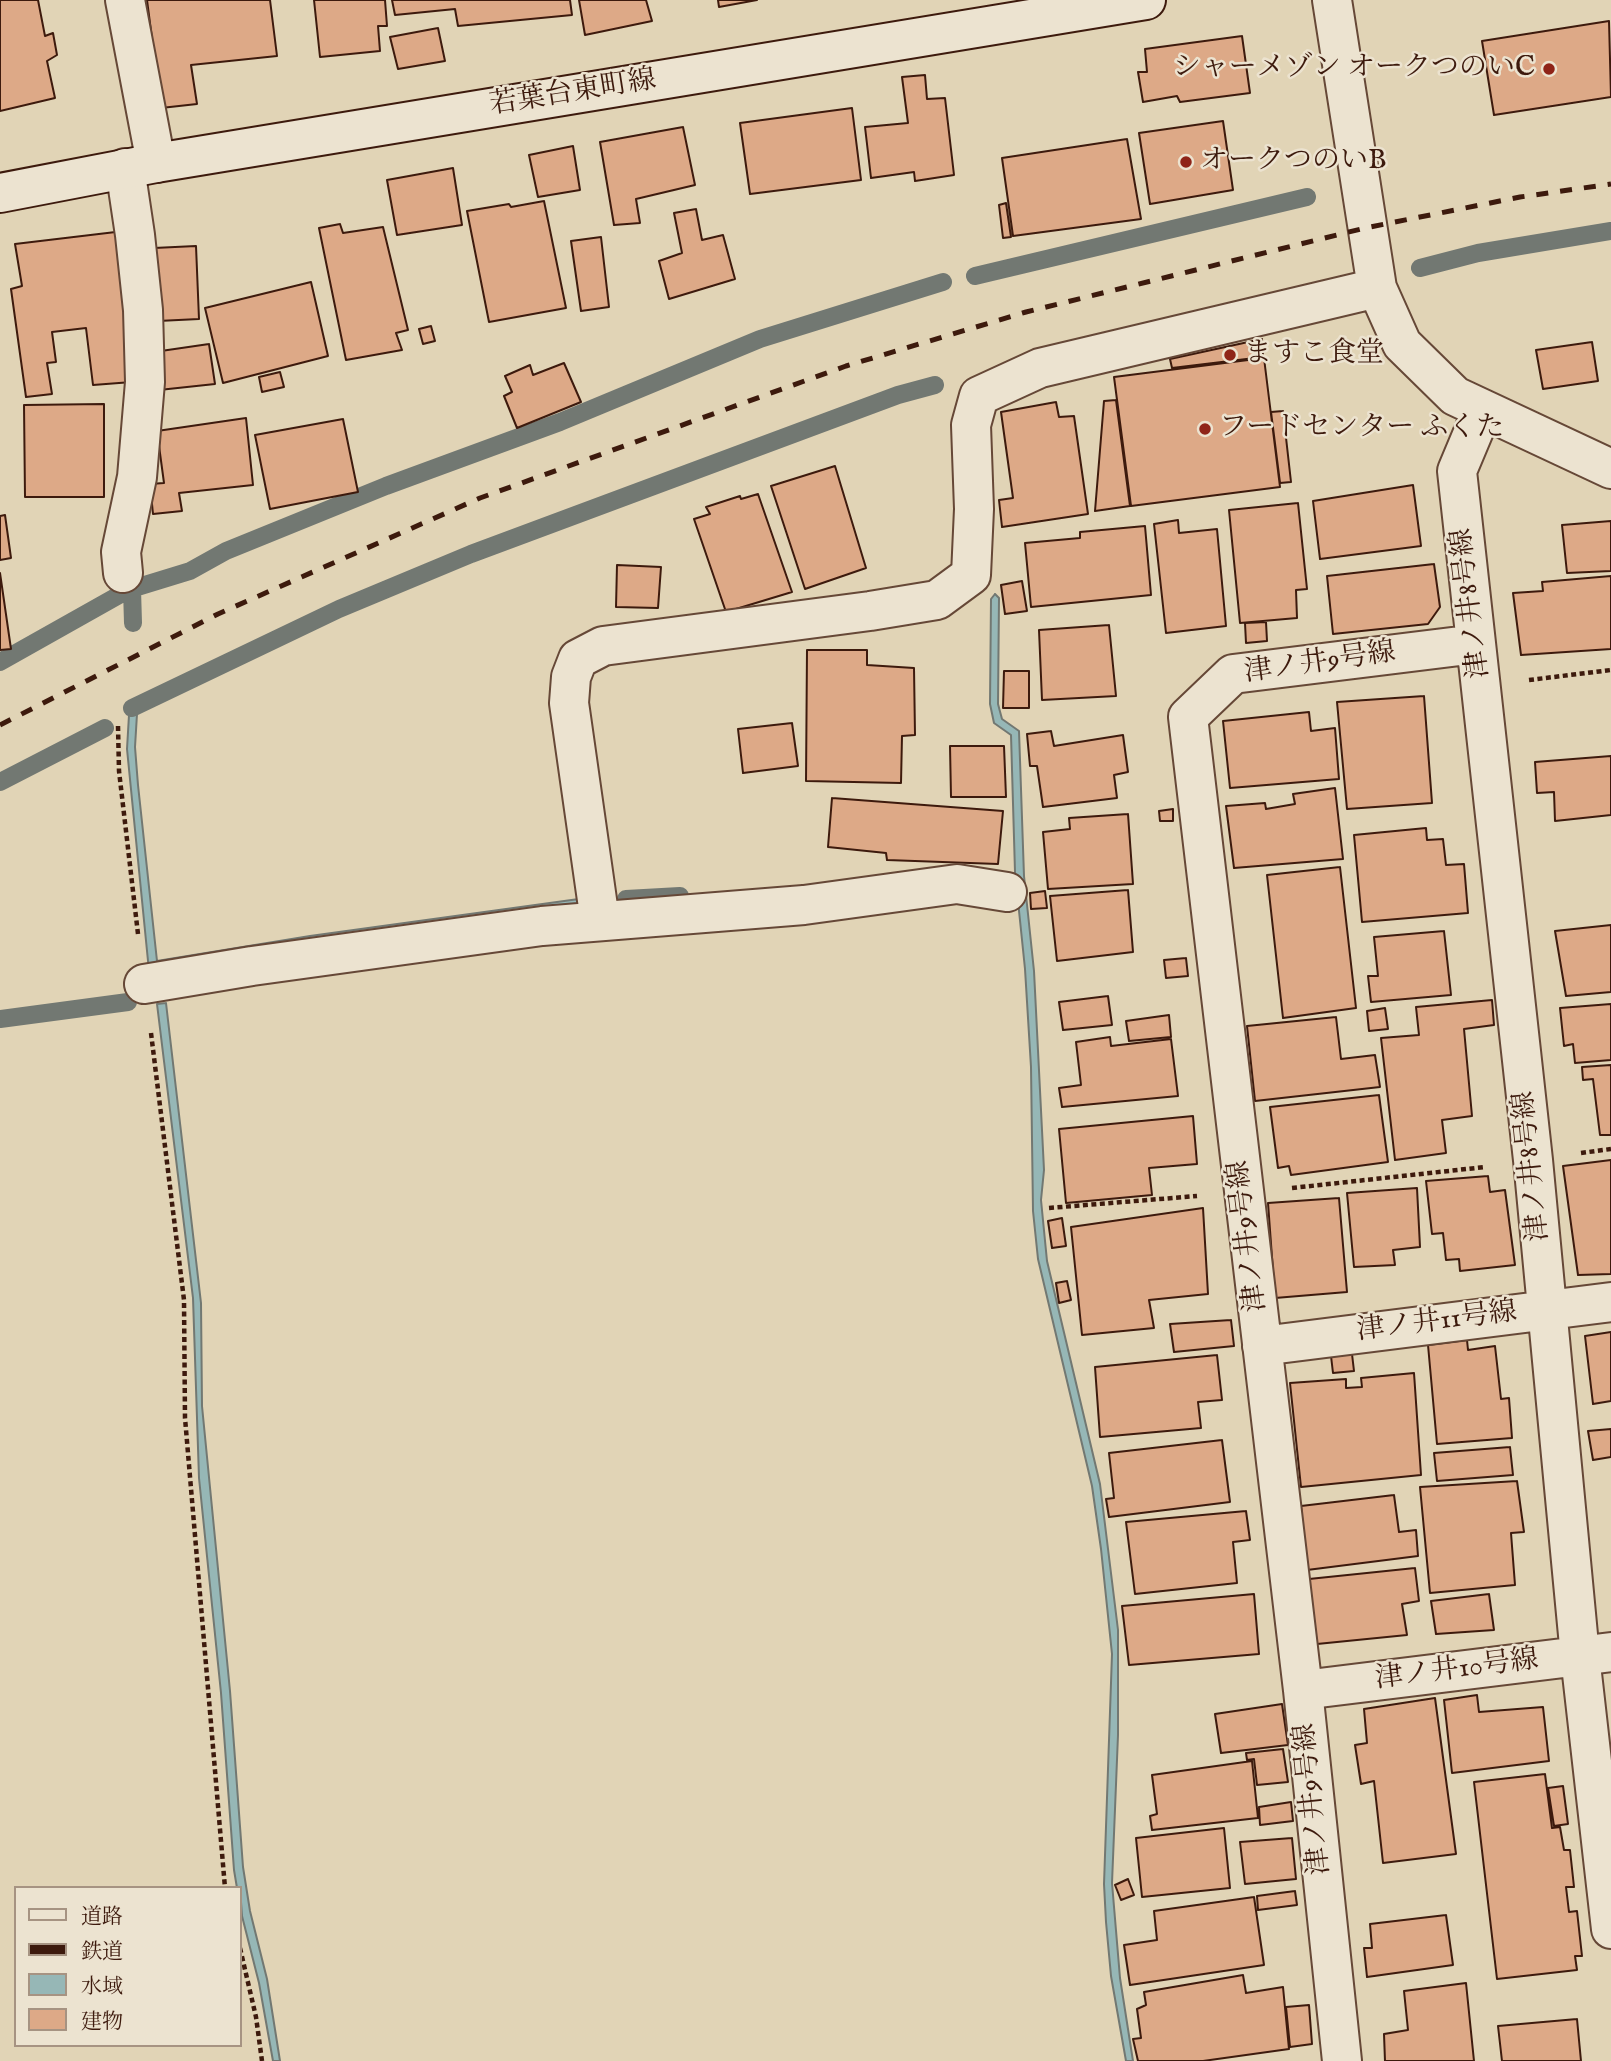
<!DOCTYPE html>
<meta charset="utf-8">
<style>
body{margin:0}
#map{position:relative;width:1611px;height:2061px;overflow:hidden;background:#e1d4b6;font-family:"IM FELL English","Noto Serif JP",serif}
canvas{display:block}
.legend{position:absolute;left:14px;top:1886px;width:228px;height:161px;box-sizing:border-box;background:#ece3d0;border:2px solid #a69382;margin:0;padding:9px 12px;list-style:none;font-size:21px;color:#3d1a0d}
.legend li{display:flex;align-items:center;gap:14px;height:35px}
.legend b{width:35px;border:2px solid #a69382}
</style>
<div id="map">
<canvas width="1611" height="2061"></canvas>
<ul class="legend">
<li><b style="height:9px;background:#ece3d0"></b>道路</li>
<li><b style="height:9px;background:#3d1a0d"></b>鉄道</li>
<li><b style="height:19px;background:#96b7b6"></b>水域</li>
<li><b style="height:19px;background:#dda987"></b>建物</li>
</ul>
</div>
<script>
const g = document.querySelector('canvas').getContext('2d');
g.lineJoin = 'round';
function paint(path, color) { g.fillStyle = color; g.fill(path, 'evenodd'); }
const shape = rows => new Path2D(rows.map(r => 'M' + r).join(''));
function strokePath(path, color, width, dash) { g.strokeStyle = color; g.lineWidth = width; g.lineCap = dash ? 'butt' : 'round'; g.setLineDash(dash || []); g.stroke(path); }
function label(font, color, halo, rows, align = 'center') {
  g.font = font + ' "IM FELL English","Noto Serif JP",serif'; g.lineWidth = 5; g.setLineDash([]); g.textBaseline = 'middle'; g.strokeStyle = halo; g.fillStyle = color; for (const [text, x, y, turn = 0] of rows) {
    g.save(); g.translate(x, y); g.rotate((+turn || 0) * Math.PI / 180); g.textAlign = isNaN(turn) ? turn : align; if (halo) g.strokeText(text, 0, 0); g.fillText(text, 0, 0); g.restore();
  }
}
const water = shape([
 [995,594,999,598,998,704,1002,719,1019,731,1024,876,1034,971,1044,1170,1041,1200,1047,1261,1100,1484,1118,1630,1118,1735,1112,1883,1120,1978,1133,2061,1126,2061,1111,1976,1106,1922,1104,1884,1112,1654,1101,1549,1092,1486,1038,1259,1033,1211,1031,1067,1025,969,1015,872,1011,735,994,723,990,704,991,599,995,594],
 [137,714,135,747,138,785,157,961,310,936,586,898,587,909,149,971,127,749,129,715,137,714],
 [166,1003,201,1303,202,1406,230,1691,243,1867,250,1911,267,1979,280,2061,273,2061,259,1983,242,1916,240,1888,237,1888,234,1870,221,1693,199,1478,193,1298,157,1004,166,1003]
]);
paint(water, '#96b7b6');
strokePath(water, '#727872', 2);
strokePath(shape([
 [1420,268,1478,253,1611,231],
 [975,276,1307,197],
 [132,589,133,623],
 [0,662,128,590,190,571,226,551,386,486,560,422,760,339,943,282],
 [132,708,339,609,471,554,898,395,935,385],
 [0,782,105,728],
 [626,899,680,896],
 [0,1019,128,1002]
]), '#727872', 18);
const building = shape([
 [0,0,38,0,45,36,53,33,57,55,47,61,55,98,0,111,0,0],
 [147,0,270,0,277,56,191,65,197,104,161,108,147,0],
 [314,0,385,0,387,26,378,26,380,51,320,57,314,0],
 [392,0,570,0,572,15,458,26,455,9,395,15,392,0],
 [579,0,646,0,652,21,585,35,579,0],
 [718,0,757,0,719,7,718,0],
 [1609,21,1611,97,1494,115,1482,41,1609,21],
 [438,28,445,61,398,69,390,37,438,28],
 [1242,36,1250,93,1180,102,1177,96,1143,102,1138,72,1147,72,1145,49,1242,36],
 [925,75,927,99,945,98,954,175,915,181,914,172,871,178,865,127,908,123,902,77,925,75],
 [852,108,861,180,750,194,740,123,852,108],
 [1223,121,1233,190,1150,204,1139,133,1223,121],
 [683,127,695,185,636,199,640,223,614,225,600,142,683,127],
 [1127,139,1141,219,1013,236,1002,158,1127,139],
 [573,146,580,190,538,197,529,155,573,146],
 [453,168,462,225,397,235,387,180,453,168],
 [544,201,566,308,489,322,467,211,509,204,511,207,544,201],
 [1006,203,1011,237,1003,238,999,205,1006,203],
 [696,209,702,240,723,235,735,279,669,299,659,261,682,253,674,213,696,209],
 [340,224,343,233,383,227,408,330,396,333,402,350,346,360,319,228,340,224],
 [124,231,132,382,93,385,86,328,52,332,56,362,47,363,52,394,26,397,11,289,22,286,15,244,124,231],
 [601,237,609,307,581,311,571,241,601,237],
 [196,246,199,319,158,321,154,248,196,246],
 [311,282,328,356,223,383,205,308,311,282],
 [431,326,435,341,423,344,419,329,431,326],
 [1262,339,1263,357,1172,368,1170,359,1262,339],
 [1592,342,1598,381,1543,389,1536,350,1592,342],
 [209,344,215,384,159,390,154,352,209,344],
 [1264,358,1280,487,1131,506,1114,377,1264,358],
 [564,363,581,402,517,428,504,396,512,392,505,376,530,365,533,375,564,363],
 [280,372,284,387,262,392,259,377,280,372],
 [1116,400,1130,506,1095,511,1104,401,1116,400],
 [1056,402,1059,417,1074,416,1088,514,1002,527,999,500,1013,498,1001,412,1056,402],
 [104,404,104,497,25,497,24,405,104,404],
 [1283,411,1291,482,1280,483,1271,412,1283,411],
 [246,418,253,485,179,493,182,511,153,514,150,484,164,483,157,431,246,418],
 [343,419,358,492,270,509,255,435,343,419],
 [835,466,866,568,805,589,771,486,835,466],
 [1413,485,1421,546,1320,559,1313,501,1413,485],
 [758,494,792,592,726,612,694,519,710,514,706,507,740,496,741,499,758,494],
 [1298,503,1307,589,1296,590,1297,618,1240,623,1229,510,1298,503],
 [5,515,11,558,0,560,0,516,5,515],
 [1178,520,1179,533,1217,529,1226,626,1166,633,1154,524,1178,520],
 [1611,521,1611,571,1567,573,1562,525,1611,521],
 [1145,526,1151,595,1031,607,1025,543,1080,538,1080,532,1145,526],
 [1434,564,1440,607,1428,624,1333,634,1327,576,1434,564],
 [617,565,661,567,658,608,616,607,617,565],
 [0,573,11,649,0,650,0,573],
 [1611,576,1611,649,1521,655,1513,593,1543,591,1542,582,1611,576],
 [1022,581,1027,611,1005,614,1001,585,1022,581],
 [1266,622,1267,641,1246,643,1245,623,1266,622],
 [1109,625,1116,696,1042,700,1039,630,1109,625],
 [807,650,867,650,867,665,914,668,915,735,902,736,901,783,806,781,807,650],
 [1004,671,1029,671,1029,708,1003,708,1004,671],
 [1424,696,1432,803,1347,809,1337,702,1424,696],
 [1309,712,1311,731,1335,728,1339,779,1230,788,1223,721,1309,712],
 [792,723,798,766,743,773,738,729,792,723],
 [1051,731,1054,746,1123,735,1128,772,1114,775,1117,798,1043,807,1037,766,1030,766,1027,734,1051,731],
 [950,746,1004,746,1006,797,951,797,950,746],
 [1611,756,1611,815,1555,821,1554,792,1537,793,1535,762,1611,756],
 [1335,788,1343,859,1234,868,1226,806,1265,803,1266,809,1295,804,1293,794,1335,788],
 [832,798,1003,811,998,864,887,860,886,853,828,847,832,798],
 [1173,809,1173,821,1160,821,1159,811,1173,809],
 [1128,814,1133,884,1048,889,1043,832,1070,829,1069,818,1128,814],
 [1426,828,1427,840,1443,839,1446,865,1464,864,1468,913,1362,922,1354,835,1426,828],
 [1340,867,1356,1008,1283,1018,1267,875,1340,867],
 [1128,890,1133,952,1057,961,1050,896,1128,890],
 [1045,891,1047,908,1031,909,1030,893,1045,891],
 [1611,925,1611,992,1566,996,1555,931,1611,925],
 [1444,931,1451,995,1371,1002,1368,976,1378,976,1374,937,1444,931],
 [1186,958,1188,976,1166,978,1164,960,1186,958],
 [1108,996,1112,1025,1063,1030,1059,1002,1108,996],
 [1492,1000,1494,1025,1464,1029,1472,1116,1442,1120,1446,1153,1395,1160,1381,1038,1419,1035,1416,1007,1492,1000],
 [1611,1004,1611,1060,1575,1063,1573,1044,1564,1046,1560,1008,1611,1004],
 [1385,1008,1388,1029,1369,1031,1367,1011,1385,1008],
 [1169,1015,1171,1037,1129,1041,1126,1021,1169,1015],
 [1336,1017,1341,1059,1375,1055,1380,1087,1255,1101,1247,1026,1336,1017],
 [1110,1037,1111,1046,1171,1039,1178,1096,1062,1107,1059,1088,1081,1085,1076,1042,1110,1037],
 [1611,1065,1611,1135,1600,1135,1593,1079,1583,1080,1582,1067,1611,1065],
 [1379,1095,1388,1162,1291,1175,1289,1166,1278,1168,1270,1107,1379,1095],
 [1193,1116,1197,1164,1149,1168,1152,1195,1066,1203,1059,1129,1193,1116],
 [1611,1160,1611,1274,1578,1275,1563,1166,1611,1160],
 [1488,1176,1490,1192,1505,1190,1515,1265,1460,1271,1459,1259,1446,1260,1443,1233,1432,1234,1426,1181,1488,1176],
 [1417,1188,1420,1247,1393,1250,1395,1265,1354,1267,1347,1193,1417,1188],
 [1339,1198,1347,1292,1275,1298,1268,1203,1339,1198],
 [1203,1208,1208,1294,1149,1300,1154,1328,1082,1335,1071,1227,1203,1208],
 [1062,1218,1066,1246,1052,1248,1048,1221,1062,1218],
 [1067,1281,1071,1300,1059,1303,1056,1283,1067,1281],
 [1231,1320,1234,1346,1174,1352,1170,1324,1231,1320],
 [1611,1332,1611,1401,1593,1404,1585,1336,1611,1332],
 [1467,1340,1468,1350,1495,1346,1501,1399,1509,1398,1512,1438,1437,1444,1428,1345,1467,1340],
 [1352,1354,1354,1371,1333,1373,1331,1356,1352,1354],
 [1217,1355,1222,1400,1198,1402,1201,1428,1100,1437,1095,1367,1217,1355],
 [1414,1373,1421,1475,1301,1487,1290,1383,1346,1379,1346,1388,1362,1387,1361,1378,1414,1373],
 [1611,1429,1611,1457,1593,1460,1588,1431,1611,1429],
 [1222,1440,1230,1502,1109,1517,1106,1499,1114,1498,1109,1453,1222,1440],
 [1510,1447,1513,1475,1437,1481,1434,1453,1510,1447],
 [1517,1481,1524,1532,1511,1533,1515,1585,1430,1593,1420,1487,1517,1481],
 [1394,1495,1399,1532,1416,1530,1418,1556,1307,1570,1301,1506,1394,1495],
 [1246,1511,1250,1540,1233,1542,1237,1583,1135,1594,1126,1522,1246,1511],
 [1415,1568,1419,1601,1402,1604,1407,1635,1317,1644,1309,1579,1415,1568],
 [1254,1594,1259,1654,1129,1665,1122,1606,1254,1594],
 [1489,1594,1494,1630,1436,1634,1431,1601,1489,1594],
 [1477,1695,1479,1712,1543,1707,1549,1761,1452,1773,1444,1700,1477,1695],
 [1435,1698,1456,1854,1383,1863,1374,1781,1361,1784,1355,1745,1367,1743,1364,1709,1435,1698],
 [1282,1704,1288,1745,1221,1753,1215,1714,1282,1704],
 [1283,1749,1288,1782,1257,1785,1254,1759,1247,1760,1246,1753,1283,1749],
 [1252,1761,1258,1818,1152,1830,1150,1816,1157,1814,1152,1775,1252,1761],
 [1545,1774,1552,1828,1560,1827,1564,1850,1570,1850,1574,1887,1566,1887,1569,1912,1577,1911,1582,1956,1575,1956,1577,1970,1497,1979,1474,1782,1545,1774],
 [1563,1786,1568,1824,1554,1826,1548,1788,1563,1786],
 [1291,1802,1293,1821,1260,1825,1259,1807,1291,1802],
 [1224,1828,1230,1888,1142,1897,1136,1838,1224,1828],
 [1292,1838,1296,1879,1245,1884,1240,1842,1292,1838],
 [1128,1879,1134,1895,1121,1900,1115,1885,1128,1879],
 [1295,1891,1297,1905,1258,1910,1257,1896,1295,1891],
 [1254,1897,1264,1965,1130,1985,1124,1945,1157,1940,1154,1911,1254,1897],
 [1446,1915,1453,1965,1367,1977,1364,1948,1372,1948,1370,1924,1446,1915],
 [1243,1975,1246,1993,1283,1987,1289,2049,1203,2061,1138,2061,1133,2039,1141,2038,1137,2009,1146,2005,1144,1992,1243,1975],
 [1466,1983,1474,2061,1385,2061,1384,2034,1408,2030,1404,1991,1466,1983],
 [1309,2005,1312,2044,1290,2047,1286,2007,1309,2005],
 [1577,2019,1581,2061,1502,2061,1498,2026,1577,2019]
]);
paint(building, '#dda987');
strokePath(building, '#3d1a0d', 2);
const street = shape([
 [125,0,156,163],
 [1332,0,1377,288,1402,344,1455,396,1611,469],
 [1483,409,1457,471,1533,1160,1580,1656,1611,1929],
 [123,573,121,552,137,477,145,382,143,310,135,235,125,168],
 [600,921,569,703,571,677,578,659,603,646,870,611,937,600,971,575,974,509,971,425,979,396,1040,368,1377,288],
 [144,984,252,966,542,926,804,905,957,884,1007,892],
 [1262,1346,1611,1302],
 [1303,1690,1611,1652],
 [1342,2061,1303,1690,1188,717,1233,674,1476,644]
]);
const secondary = shape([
 [0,193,156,163,1146,0]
]);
strokePath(street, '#664837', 42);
strokePath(secondary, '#3d1a0d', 42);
strokePath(shape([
 [1529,680,1611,670],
 [118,726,119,771,138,934],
 [151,1033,184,1300,185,1418,225,1888],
 [1581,1153,1611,1149],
 [1292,1188,1485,1167],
 [1049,1208,1197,1196],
 [240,1948,256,2017,262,2061]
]), '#3d1a0d', 4.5, [5, 3.5]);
strokePath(street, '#ece3d0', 38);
strokePath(secondary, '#ece3d0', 38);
strokePath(shape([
 [0,725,218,614,480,498,846,366,1026,312,1365,228,1520,197,1611,184]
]), '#3d1a0d', 5, [12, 12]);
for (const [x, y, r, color] of [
 [1549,69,7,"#8f2418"],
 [1186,162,7,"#8f2418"],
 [1230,355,7,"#8f2418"],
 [1205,429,7,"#8f2418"]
]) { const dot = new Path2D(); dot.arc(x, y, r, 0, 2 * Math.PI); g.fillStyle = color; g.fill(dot); strokePath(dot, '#ece3d0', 2.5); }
label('28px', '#3d1a0d', '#ece3d0', [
 ["シャーメゾン オークつのいC",1535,69,"right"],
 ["オークつのいB",1200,162],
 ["ますこ食堂",1244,355],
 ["フードセンター ふくた",1219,429]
], 'left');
label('28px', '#3d1a0d', '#ece3d0', [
 ["若葉台東町線",573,94,-9],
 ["津ノ井8号線",1472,603,-97],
 ["津ノ井9号線",1320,664,-8],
 ["津ノ井8号線",1533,1166,-96],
 ["津ノ井9号線",1249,1236,-97],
 ["津ノ井11号線",1437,1323,-7],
 ["津ノ井10号線",1457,1671,-7],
 ["津ノ井9号線",1314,1799,-96]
]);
</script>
